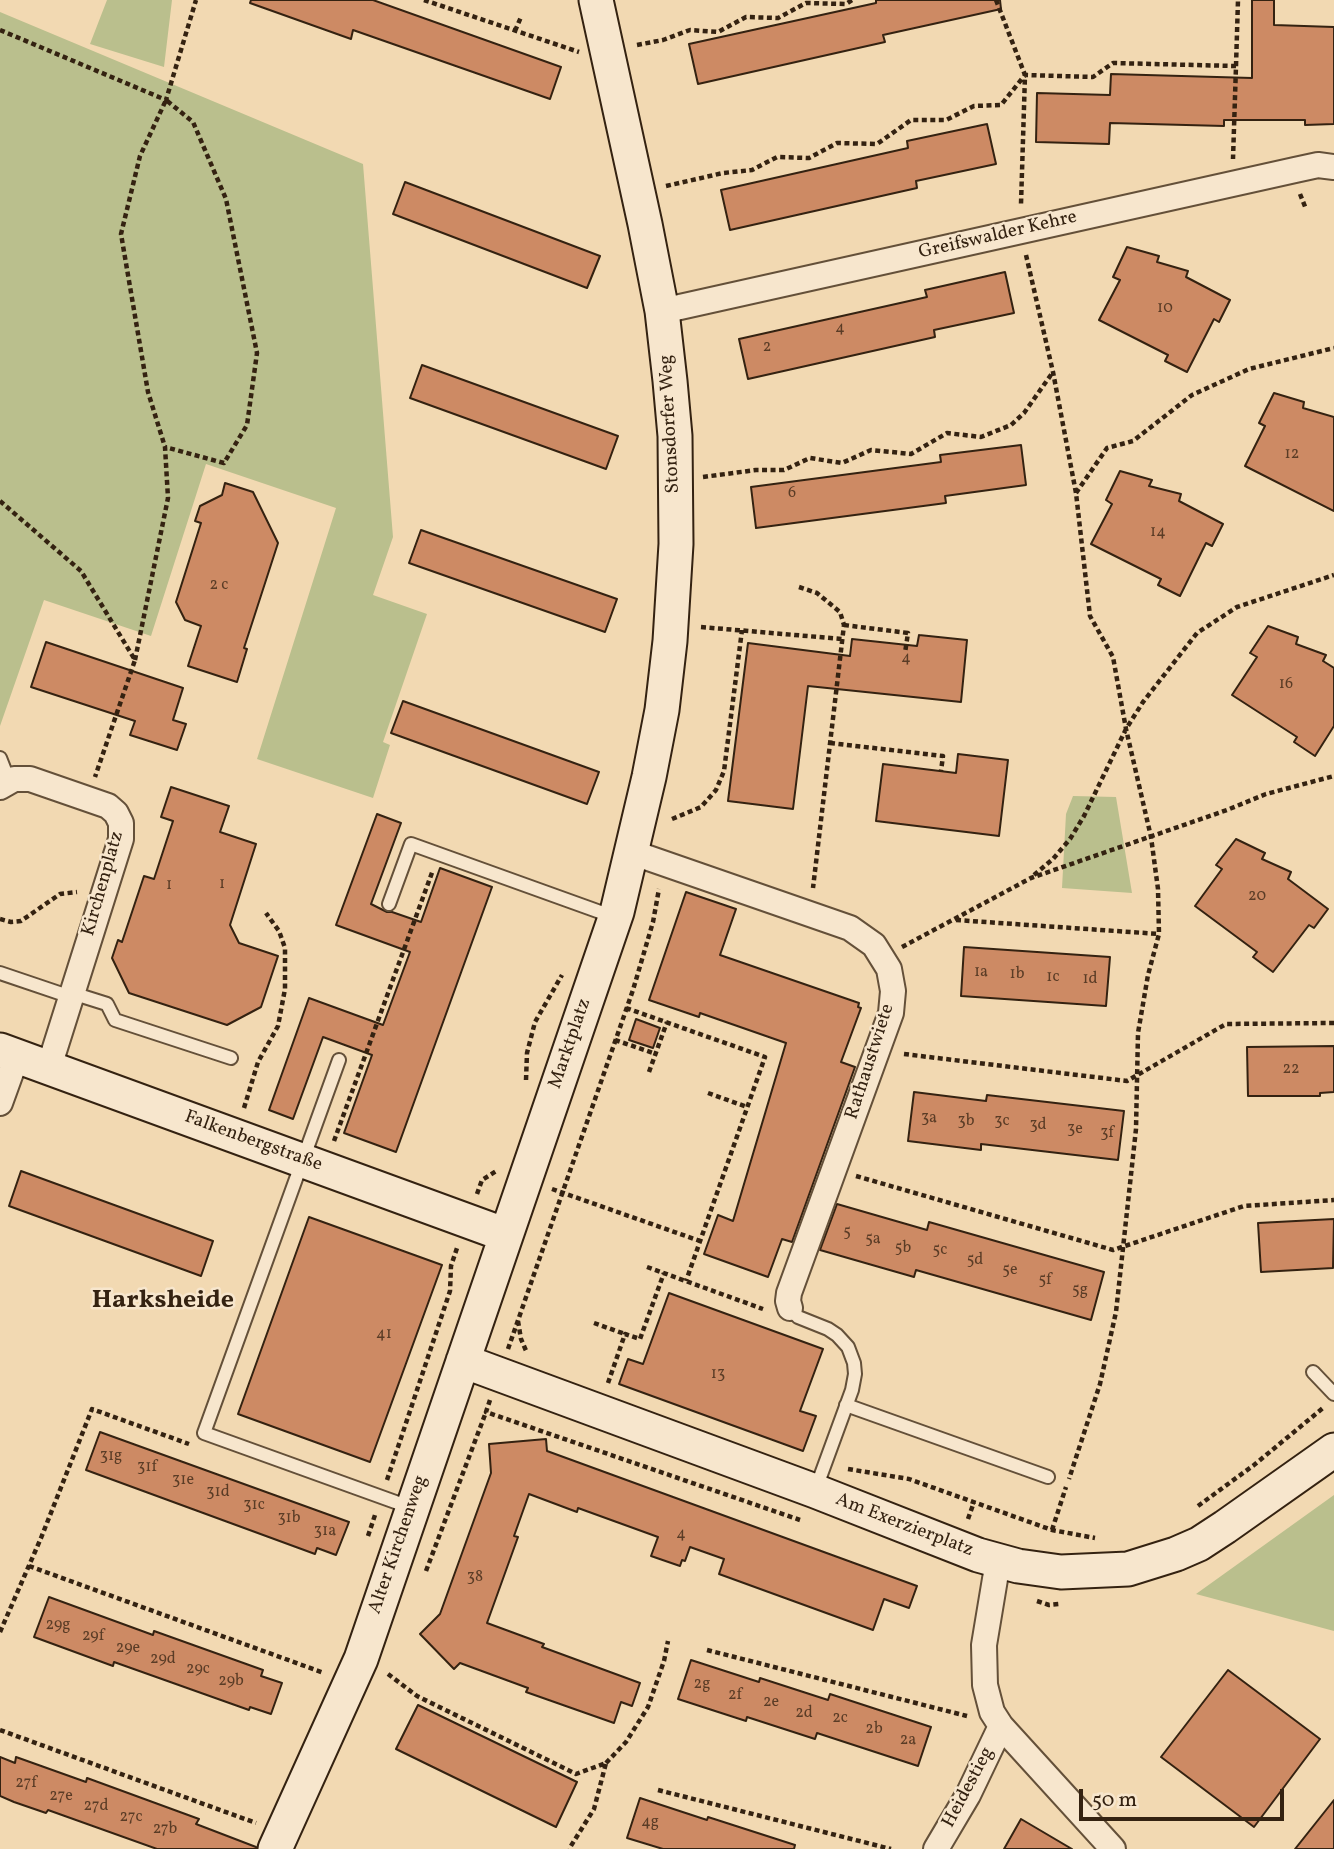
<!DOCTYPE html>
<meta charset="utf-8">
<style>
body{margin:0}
#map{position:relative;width:1334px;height:1849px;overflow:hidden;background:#f2d9b2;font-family:Vollkorn,serif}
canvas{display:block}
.scale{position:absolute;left:1079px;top:1789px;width:205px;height:32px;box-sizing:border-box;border:4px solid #342211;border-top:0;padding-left:9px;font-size:21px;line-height:24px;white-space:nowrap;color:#342211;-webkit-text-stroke:5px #f7e6cd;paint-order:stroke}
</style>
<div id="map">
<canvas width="1334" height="1849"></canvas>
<div class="scale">50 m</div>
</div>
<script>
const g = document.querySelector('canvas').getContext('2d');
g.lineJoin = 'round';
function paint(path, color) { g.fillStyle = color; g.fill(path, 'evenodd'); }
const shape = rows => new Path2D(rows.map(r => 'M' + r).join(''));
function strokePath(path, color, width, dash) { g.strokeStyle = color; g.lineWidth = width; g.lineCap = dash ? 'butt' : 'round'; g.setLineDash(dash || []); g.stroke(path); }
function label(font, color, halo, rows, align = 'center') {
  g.font = font + ' Vollkorn,serif'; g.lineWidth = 5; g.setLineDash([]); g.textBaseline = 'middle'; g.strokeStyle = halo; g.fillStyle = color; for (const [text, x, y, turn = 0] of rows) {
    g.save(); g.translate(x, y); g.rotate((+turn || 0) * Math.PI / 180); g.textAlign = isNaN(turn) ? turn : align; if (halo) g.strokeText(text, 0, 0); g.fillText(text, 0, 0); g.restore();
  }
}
paint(shape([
 [107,0,172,0,164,67,90,44],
 [0,12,363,164,393,537,373,595,427,614,383,742,390,745,373,798,257,759,336,508,206,464,151,636,44,600,0,726],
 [1073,796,1116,797,1132,893,1062,888,1066,814],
 [1334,1495,1334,1631,1196,1594]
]), '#babf8d');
const building = shape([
 [251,0,373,0,561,67,550,99,353,30,351,39,250,3,251,0],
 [876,0,1000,0,1001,9,883,35,885,42,698,84,689,44,876,3,876,0],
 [1252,0,1274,0,1274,25,1334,27,1334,124,1305,125,1305,120,1224,120,1224,126,1110,123,1109,144,1036,142,1037,93,1110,95,1111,74,1252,78,1252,0],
 [987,124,996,164,916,181,917,188,730,230,721,190,908,148,907,141,987,124],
 [405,182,600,256,587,288,393,214,405,182],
 [1127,247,1159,256,1157,262,1188,271,1186,277,1230,300,1219,322,1214,319,1187,372,1165,361,1168,355,1099,320,1120,280,1113,277,1127,247],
 [1005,272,1014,313,934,330,935,337,748,379,739,339,927,297,925,290,1005,272],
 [422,365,618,436,606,469,410,398,422,365],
 [1274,393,1304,402,1303,408,1334,417,1334,511,1245,466,1265,426,1259,423,1274,393],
 [1021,445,1026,485,945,496,946,503,756,528,751,487,941,462,940,455,1021,445],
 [1120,471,1152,480,1149,486,1181,494,1179,501,1223,524,1212,546,1206,543,1180,596,1158,585,1161,579,1091,544,1112,504,1106,500,1120,471],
 [225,483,253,492,278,543,244,648,247,649,237,682,188,666,201,626,185,620,176,602,201,523,195,521,200,506,222,495,225,483],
 [421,530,617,599,605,632,409,563,421,530],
 [1268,626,1298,637,1296,644,1326,655,1323,661,1334,668,1334,726,1315,756,1294,742,1297,737,1232,695,1257,657,1250,653,1268,626],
 [919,635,967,640,961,702,808,686,793,809,728,801,748,643,850,656,852,639,917,646,919,635],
 [46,642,183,688,173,720,186,724,177,750,130,735,135,721,31,687,46,642],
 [403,701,599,772,587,804,391,733,403,701],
 [958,754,1008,760,999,836,876,821,883,764,956,773,958,754],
 [171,787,229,806,220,832,256,844,230,925,239,943,278,956,261,1007,227,1025,129,993,112,958,118,940,122,942,144,876,154,879,173,821,161,817,171,787],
 [377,814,401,823,371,904,387,912,392,912,421,922,440,868,492,887,396,1152,344,1133,372,1055,323,1037,293,1119,269,1110,309,998,383,1025,410,952,336,925,377,814],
 [1236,839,1265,853,1262,859,1291,872,1288,879,1328,909,1314,928,1309,925,1273,972,1253,957,1257,952,1195,906,1222,869,1216,865,1236,839],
 [686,892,736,909,720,955,859,1003,858,1007,861,1008,841,1062,855,1067,792,1242,782,1239,768,1277,704,1254,718,1215,733,1221,786,1043,700,1013,699,1017,649,1000,686,892],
 [964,947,1110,957,1106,1006,961,996,964,947],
 [636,1019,660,1028,653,1048,629,1040,636,1019],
 [1334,1046,1334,1092,1320,1093,1320,1096,1248,1096,1247,1047,1334,1046],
 [914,1092,986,1101,987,1095,1124,1111,1118,1160,981,1144,981,1150,908,1141,914,1092],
 [21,1171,213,1241,201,1276,9,1206,21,1171],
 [837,1204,927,1230,929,1222,1104,1272,1091,1320,916,1270,914,1277,820,1250,837,1204],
 [309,1217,442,1265,370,1462,238,1414,309,1217],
 [1334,1219,1333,1268,1261,1272,1258,1223,1334,1219],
 [669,1293,823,1349,800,1411,816,1416,803,1451,619,1384,628,1359,643,1364,669,1293],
 [100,1432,349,1522,336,1555,317,1548,315,1554,86,1470,100,1432],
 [546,1439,547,1451,917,1586,909,1608,884,1599,873,1630,719,1574,724,1559,690,1547,685,1561,682,1560,680,1566,651,1556,658,1537,578,1508,577,1512,529,1494,514,1536,518,1537,487,1623,544,1644,542,1647,640,1683,632,1706,621,1702,614,1723,526,1692,528,1688,460,1663,454,1669,420,1634,440,1614,491,1473,489,1444,546,1439],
 [49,1597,153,1635,154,1631,263,1670,261,1676,282,1683,271,1714,250,1707,249,1710,114,1662,113,1666,34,1637,49,1597],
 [691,1660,759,1682,760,1678,828,1700,830,1694,931,1727,918,1766,817,1733,815,1739,747,1717,746,1721,678,1699,691,1660],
 [1228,1670,1320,1739,1254,1827,1161,1757,1228,1670],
 [418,1705,577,1782,556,1827,396,1749,418,1705],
 [0,1757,15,1763,16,1757,86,1782,87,1778,199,1819,196,1824,256,1847,256,1849,157,1849,48,1810,46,1813,14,1802,0,1796,0,1757],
 [640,1798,707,1820,708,1817,795,1845,794,1849,663,1849,627,1838,640,1798],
 [1334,1800,1334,1849,1295,1849,1334,1800],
 [1021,1819,1072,1849,1004,1849,1021,1819]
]);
paint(building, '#cd8a64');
strokePath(building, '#342211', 2);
const lane = shape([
 [0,758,9,781],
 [389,904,411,844,614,917],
 [0,973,71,997],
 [72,993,107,1004,115,1020,231,1058],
 [339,1060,204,1433,412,1508],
 [790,1308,798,1317,828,1329,837,1335,848,1347,854,1363,855,1374,852,1390,815,1491],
 [1313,1372,1334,1394],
 [846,1405,1048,1477]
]);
const street = shape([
 [662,311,1295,170,1318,165,1334,167],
 [0,787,14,779,30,779,108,806,116,813,121,823,121,839,49,1067],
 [631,852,850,928,874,945,889,969,893,991,891,1013,789,1293,788,1301,790,1308],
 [0,1103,17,1056],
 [998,1561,984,1645,985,1685,992,1712,1001,1726,1113,1849],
 [936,1849,968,1795,1001,1726]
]);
const secondary = shape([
 [0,1050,506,1235],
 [463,1361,815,1491,978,1555,1018,1566,1061,1572,1128,1569,1176,1554,1199,1544,1225,1527,1334,1450],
 [275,1849,361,1659,617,912,649,777,662,710,670,641,676,544,675,436,670,381,662,311,645,224,596,0]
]);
strokePath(lane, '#645039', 16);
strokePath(street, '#645039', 28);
strokePath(secondary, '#342211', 37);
strokePath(shape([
 [424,0,579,52],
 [996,0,1025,75,1021,204],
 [0,30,166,100,196,0],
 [515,31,521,17],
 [637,45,663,40,690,30,718,32,746,17,778,18,806,3,846,4,852,0],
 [1236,66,1238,0],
 [666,186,723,173,752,170,777,157,809,158,837,143,877,144,911,120,946,120,974,106,1001,105,1025,75,1093,77,1113,63,1236,66,1233,159],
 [1300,194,1306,209],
 [1026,255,1053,372,1076,493,1090,616,1113,657,1126,729,1151,837,1158,889,1159,934,1148,975,1138,1033,1136,1129,1116,1312,1100,1384,1069,1479],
 [703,477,756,470,784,470,810,458,842,463,871,450,911,454,947,433,981,437,1011,425,1024,413,1053,372],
 [1076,493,1107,448,1133,441,1192,395,1249,369,1334,348],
 [0,501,81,571,135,660,95,777],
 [799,587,817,593,840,612,844,625,813,888],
 [844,625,908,633,905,653],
 [701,627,842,639],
 [135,660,168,498,165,447,148,392,121,234,140,156,166,100,193,122,226,199,257,353,247,425,224,463,165,447],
 [830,743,943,756,941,771],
 [672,819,701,807,716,790,724,771,742,630],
 [1034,875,1053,859,1070,839,1084,816,1126,729,1143,702,1197,633,1237,607,1334,575],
 [0,919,11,922,21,921,60,894,77,892],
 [956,920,1159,934],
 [902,947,1031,878,1227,810,1266,794,1334,776],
 [626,1008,765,1057,686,1281],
 [615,1040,656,1054],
 [904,1054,1127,1081,1226,1024,1334,1023],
 [649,1072,667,1022],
 [526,1080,527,1053,535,1022,562,975],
 [708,1093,747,1107],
 [244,1108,258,1062,278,1026,285,989,285,948,279,931,266,913],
 [334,1141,433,870],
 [856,1176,1113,1250,1244,1206,1334,1200],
 [552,1189,700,1241],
 [477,1194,482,1180,498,1170],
 [647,1267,763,1309],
 [518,1321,521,1339,527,1353],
 [594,1323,625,1334],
 [508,1349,633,990,653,922,659,889],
 [608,1383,625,1334,640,1339,664,1273],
 [490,1400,486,1412,800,1520],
 [848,1469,909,1479,1052,1530,1095,1538],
 [387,1480,450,1291,451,1266,457,1248],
 [1198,1506,1254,1465,1323,1408],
 [968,1519,974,1502],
 [1052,1530,1066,1487],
 [368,1536,375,1515],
 [29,1566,324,1673],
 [426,1571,486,1412],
 [1037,1601,1049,1605,1059,1604],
 [0,1632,41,1538,92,1409,189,1444],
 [707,1650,967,1716],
 [388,1674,417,1696,576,1774,606,1763,594,1809,569,1849],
 [0,1730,256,1823],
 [606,1763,626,1742,648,1707,664,1661,668,1641],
 [658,1790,891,1849]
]), '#342211', 4.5, [5, 3.5]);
strokePath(lane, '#f7e6cd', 12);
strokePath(street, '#f7e6cd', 24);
strokePath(secondary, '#f7e6cd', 33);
label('16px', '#5a3c26', null, [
 ["10",1165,309],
 ["4",840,329],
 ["2",767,348],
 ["12",1292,455],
 ["6",792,494],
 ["14",1158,533],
 ["2 c",219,586],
 ["4",906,659],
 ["16",1286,685],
 ["1",222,885],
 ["1",169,886],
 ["20",1257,897],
 ["1a",981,973],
 ["1b",1017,975],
 ["1c",1053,978],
 ["1d",1090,980],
 ["22",1291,1070],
 ["3a",929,1119],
 ["3b",966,1122],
 ["3c",1002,1122],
 ["3d",1038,1126],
 ["3e",1075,1130],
 ["3f",1107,1134],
 ["5",847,1233],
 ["5a",873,1240],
 ["5b",903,1249],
 ["5c",940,1251],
 ["5d",975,1261],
 ["5e",1010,1271],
 ["5f",1045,1281],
 ["5g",1080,1291],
 ["41",384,1335],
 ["13",718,1375],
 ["31g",111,1457],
 ["31f",147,1468],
 ["31e",183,1481],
 ["31d",218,1493],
 ["31c",254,1506],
 ["31b",289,1519],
 ["31a",325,1532],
 ["4",681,1535],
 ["38",475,1578],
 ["29g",58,1626],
 ["29f",93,1637],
 ["29e",128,1649],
 ["29d",163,1660],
 ["29c",198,1670],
 ["29b",231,1682],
 ["2g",702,1685],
 ["2f",735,1696],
 ["2e",771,1703],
 ["2d",804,1714],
 ["2c",840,1719],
 ["2b",874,1730],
 ["2a",908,1741],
 ["27f",26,1784],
 ["27e",61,1797],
 ["27d",96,1807],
 ["27c",131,1818],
 ["4g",650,1823],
 ["27b",165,1830]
]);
label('19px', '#342211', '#f7e6cd', [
 ["Greifswalder Kehre",998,236,-13],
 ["Stonsdorfer Weg",671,424,-93],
 ["Kirchenplatz",104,884,-74],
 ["Marktplatz",571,1044,-71],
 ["Rathaustwiete",871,1062,-72],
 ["Falkenbergstraße",253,1142,20],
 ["Am Exerzierplatz",904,1526,21],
 ["Alter Kirchenweg",399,1545,-71],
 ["Heidestieg",969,1788,-62]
]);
label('bold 26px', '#342211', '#f7e6cd', [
 ["Harksheide",163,1302]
]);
</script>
